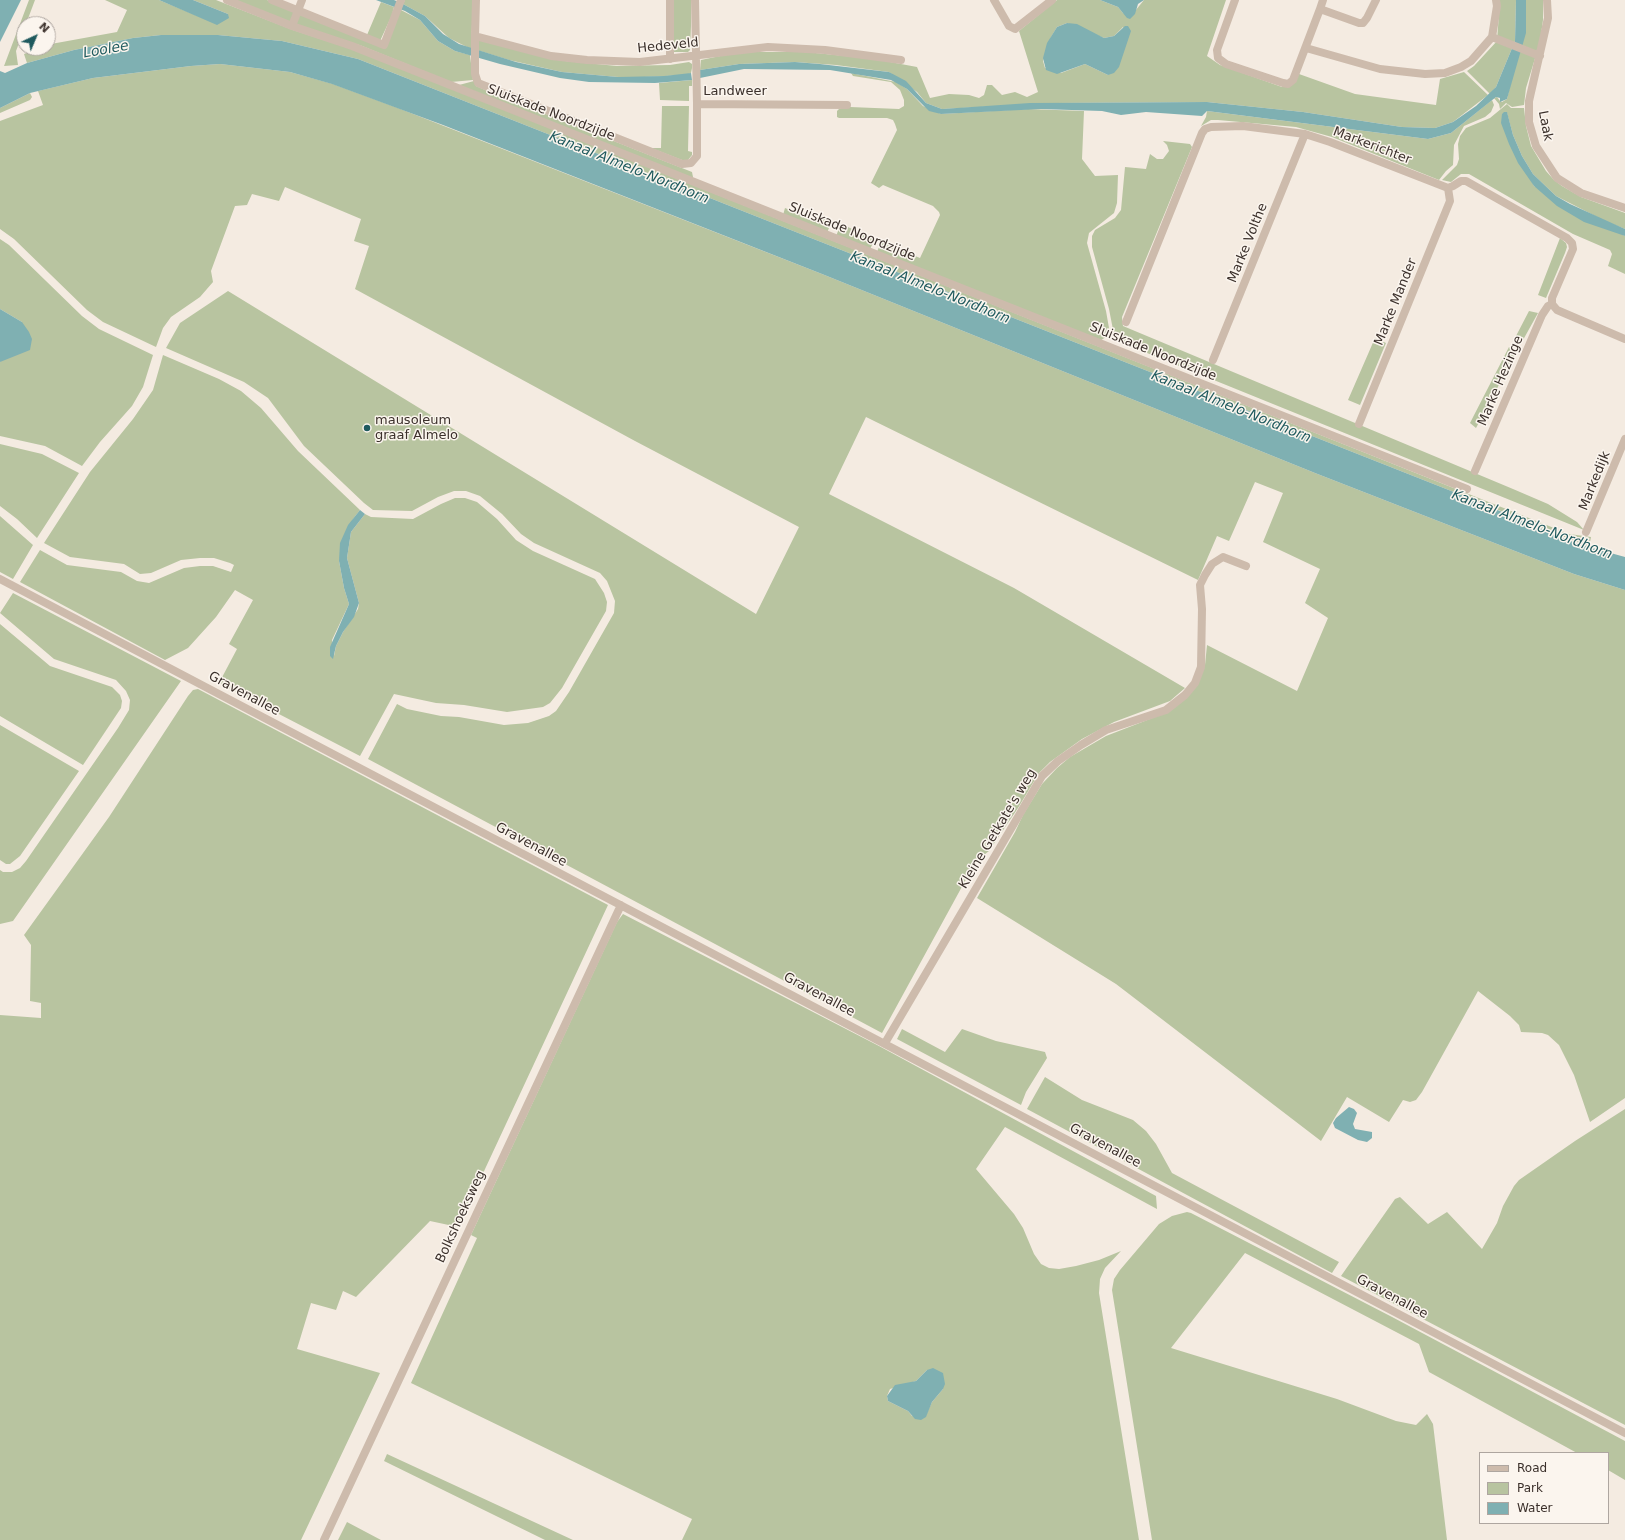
<!DOCTYPE html>
<style>
body{margin:0}
#map{position:relative;width:1625px;height:1540px;overflow:hidden;background:#f4ebe1;font-family:"DejaVu Sans",sans-serif}
canvas{display:block}
.legend{position:absolute;left:1479px;top:1452px;width:130px;height:72px;box-sizing:border-box;background:#fbf5ee;border:1px solid #aea6a0;margin:0;padding:5px 7px;list-style:none;font-size:12px;color:#3b302b}
.legend li{display:flex;align-items:center;gap:8px;height:20px}
.legend b{width:20px;border:1px solid #aea6a0}
.north{position:absolute;left:16px;top:16px;width:40px;height:40px;box-sizing:border-box;background:#fbf5ee;border:1px solid #aea6a0;border-radius:50%;rotate:44deg;font-size:11px;font-weight:700;line-height:16px;text-align:center;color:#3b302b}
.north::after{content:'';display:block;margin:auto;width:14px;height:18px;background:#1f5a5e;clip-path:polygon(50% 0,100% 100%,50% 72%,0 100%)}
</style>
<div id="map">
<canvas width="1625" height="1540"></canvas>
<ul class="legend">
<li><b style="height:5px;background:#cdbbac"></b>Road</li>
<li><b style="height:11px;background:#b8c4a0"></b>Park</li>
<li><b style="height:11px;background:#7fb0b2"></b>Water</li>
</ul>
<div class="north">N</div>
</div>
<script>
const g = document.querySelector('canvas').getContext('2d');
g.lineJoin = 'round';
function paint(path, color) { g.fillStyle = color; g.fill(path, 'evenodd'); }
const shape = rows => new Path2D(rows.map(r => 'M' + r).join(''));
function strokePath(path, color, width, dash) { g.strokeStyle = color; g.lineWidth = width; g.lineCap = dash ? 'butt' : 'round'; g.setLineDash(dash || []); g.stroke(path); }
function label(font, color, halo, rows, align = 'center') {
  g.font = font + ' "DejaVu Sans",sans-serif'; g.lineWidth = 3; g.setLineDash([]); g.textBaseline = 'middle'; g.strokeStyle = halo; g.fillStyle = color; for (const [text, x, y, turn = 0] of rows) {
    g.save(); g.translate(x, y); g.rotate((+turn || 0) * Math.PI / 180); g.textAlign = isNaN(turn) ? turn : align; if (halo) g.strokeText(text, 0, 0); g.fillText(text, 0, 0); g.restore();
  }
}
paint(shape([
 [29,0,35,0,26,24,24,24,24,30,16,51,18,65,4,66],
 [105,0,159,0,217,24,228,14,193,0,216,0,293,30,354,50,1569,534,1591,537,1589,547,1469,498,358,59,282,41,218,35,161,35,133,38,74,50,27,63,24,54,41,48,48,48,48,45,51,44,117,32,127,10],
 [236,0,267,0,384,46,401,10,420,20,438,41,455,51,470,55,473,80,451,82,362,46,289,22],
 [405,0,473,0,471,49,449,38,425,16,403,4],
 [674,0,691,0,691,26,690,50,688,52,674,52],
 [1057,0,1100,0,1118,7,1123,13,1131,16,1144,0,1226,0,1207,56,1220,65,1282,87,1287,87,1299,74,1355,94,1436,105,1440,79,1464,72,1488,95,1453,122,1435,128,1402,127,1303,112,1207,102,1057,103,942,109,926,103,917,92,889,72,836,65,795,62,739,64,700,70,701,60,720,56,749,52,806,52,874,59,917,67,930,98,949,94,969,95,979,98,984,95,987,85,992,85,1002,95,1015,92,1027,97,1038,92,1019,31],
 [1067,23,1104,38,1114,36,1123,27,1124,29,1108,75,1085,64,1061,73,1045,68,1043,61,1051,37,1057,27],
 [1500,0,1516,0,1515,41,1496,87,1490,94,1467,71,1474,66,1497,41],
 [1526,0,1543,0,1543,20,1540,42,1526,88,1524,105,1512,107,1506,103,1500,109,1499,104,1494,98,1497,97,1500,101,1502,102,1507,99,1526,16],
 [381,2,394,7,392,15,380,41,367,35],
 [479,40,565,61,617,66,670,65,689,62,692,64,692,68,691,73,686,75,644,77,618,77,562,72,509,60,477,50],
 [220,64,290,72,333,84,398,108,822,274,1315,473,1574,574,1625,590,1625,1098,1590,1122,1574,1075,1559,1045,1548,1035,1542,1033,1521,1032,1519,1025,1510,1016,1478,991,1422,1092,1416,1100,1410,1102,1403,1100,1389,1122,1347,1097,1321,1141,1116,984,977,898,1015,832,1023,815,1042,784,1057,768,1070,757,1106,736,1168,712,1205,665,1207,645,1297,691,1328,618,1305,603,1320,569,1263,542,1283,493,1255,482,1229,541,1217,536,1198,580,866,417,829,494,1014,588,1185,688,1170,701,1114,722,1082,739,1050,762,1039,773,1018,808,989,851,976,861,882,1033,368,759,397,704,407,709,441,716,459,717,504,725,528,723,549,716,556,711,569,692,614,613,615,601,607,581,600,573,534,543,521,534,502,514,480,496,466,491,454,491,438,497,412,511,373,510,364,503,304,446,268,398,244,382,166,348,180,323,228,291,756,614,799,527,635,441,355,289,369,246,354,241,361,219,285,187,279,201,252,194,247,205,235,206,211,271,213,282,200,297,171,317,163,328,156,347,103,322,87,310,14,239,0,229,0,121,43,105,38,91,93,78,191,66],
 [851,73,896,82,907,89,923,106,941,114,1028,109,1084,111,1082,159,1095,176,1118,175,1117,203,1114,213,1089,233,1087,243,1106,311,1109,328,1107,336,1100,341,877,252,881,242,920,258,940,215,939,212,933,206,883,185,879,188,871,183,897,130,895,124,893,120,887,118,839,118,837,117,837,111,839,109,850,107,899,109,904,106,904,100,900,90,891,82,853,76],
 [692,80,692,86,689,86,689,101,660,100,659,83],
 [474,81,476,86,490,92,692,172,693,177,692,179,459,85],
 [30,93,32,97,30,100,0,113,0,108],
 [1492,100,1494,105,1491,112,1485,117,1464,126,1454,145,1453,165,1446,171,1439,180,1332,137,1296,127,1218,120,1211,120,1201,126,1206,117,1207,111,1428,139,1451,133],
 [1507,104,1511,108,1524,108,1526,126,1531,146,1546,171,1554,180,1562,186,1581,197,1625,213,1625,229,1605,221,1556,196,1533,174,1522,156,1513,135,1507,113,1502,114,1534,186,1625,236,1625,274,1608,266,1612,254,1610,250,1573,234,1469,174,1461,174,1451,182,1442,180,1457,165,1459,159,1458,144,1460,136,1466,128,1490,118],
 [662,106,689,106,688,151,692,152,692,155,688,160,682,160,651,148,661,148],
 [1163,141,1190,144,1192,147,1122,317,1123,326,1513,489,1548,504,1577,522,1584,530,1115,340,1109,309,1092,247,1092,236,1095,230,1115,218,1121,210,1125,167,1146,169,1150,154,1157,159,1163,159,1169,151,1167,145],
 [785,208,805,216,807,210,832,220,827,233,783,215],
 [841,224,875,239,870,249,836,236],
 [1560,238,1566,243,1567,247,1565,253,1546,298,1538,295],
 [0,239,9,245,82,316,99,329,153,355,143,387,132,406,100,442,82,466,45,446,0,436,0,362,22,322,0,309],
 [1529,311,1538,313,1523,340,1516,336],
 [1375,338,1386,343,1360,405,1348,400],
 [1509,347,1517,351,1476,428,1470,423],
 [163,355,219,379,241,391,261,408,298,451,360,510,353,519,339,561,344,588,349,604,332,640,334,656,336,646,343,632,358,609,359,603,347,558,351,532,365,514,371,517,413,519,441,504,455,498,465,498,477,502,497,519,516,540,533,551,595,579,604,593,607,602,606,611,562,688,550,703,543,707,507,712,464,705,436,703,394,694,360,756,219,683,237,649,229,644,253,600,235,590,216,617,188,648,165,660,20,582,40,550,67,565,121,572,137,581,149,583,184,568,200,566,213,566,231,572,234,565,230,563,214,558,200,558,181,560,151,573,140,574,124,564,70,557,44,543,90,472,133,419,153,390],
 [0,444,42,454,79,473,37,538,17,519,0,506],
 [0,516,33,545,13,579,0,572],
 [13,593,181,681,13,921,0,924,0,870,3,872,12,872,20,868,26,861,118,728,129,710,130,700,126,691,116,680,54,659,0,613],
 [0,624,50,666,112,687,120,695,122,701,121,708,83,765,0,716],
 [198,689,608,905,458,1227,430,1221,356,1297,343,1291,336,1310,311,1303,297,1349,380,1373,301,1540,0,1540,0,1015,41,1018,41,1003,30,1001,31,945,24,935,109,817,188,696,193,690],
 [0,725,79,771,20,856,10,864,6,864,0,860],
 [623,914,879,1046,1156,1196,1157,1209,1005,1127,976,1169,1014,1214,1023,1228,1034,1254,1041,1264,1049,1268,1059,1269,1076,1266,1099,1260,1121,1251,1105,1268,1100,1279,1099,1293,1139,1540,682,1540,692,1519,411,1383,477,1238,471,1235,617,922],
 [927,1370,943,1389,932,1402,925,1417,912,1416,908,1411,888,1401,887,1396,890,1389,916,1381],
 [902,1029,945,1052,962,1029,996,1041,1045,1052,1047,1058,1026,1092,1021,1105,897,1039],
 [1045,1077,1082,1100,1133,1120,1146,1131,1156,1144,1172,1173,1339,1262,1332,1273,1027,1109],
 [1625,1109,1625,1425,1341,1276,1395,1199,1400,1197,1428,1224,1447,1212,1482,1249,1497,1223,1503,1206,1514,1186,1519,1180,1575,1141],
 [1187,1212,1191,1213,1394,1318,1625,1441,1625,1480,1608,1470,1608,1453,1577,1453,1429,1372,1419,1344,1245,1253,1171,1348,1337,1399,1396,1421,1416,1425,1427,1414,1433,1424,1447,1540,1152,1540,1112,1290,1114,1279,1120,1270,1159,1224,1172,1216],
 [387,1454,573,1540,545,1540,384,1461],
 [347,1522,381,1540,338,1540]
]), '#b8c4a0');
paint(shape([
 [0,0,21,0,0,42],
 [159,0,193,0,228,14,229,18,217,25],
 [376,0,394,0,403,4,425,16,443,34,459,44,516,62,562,72,618,77,664,76,691,73,692,80,655,83,589,82,560,78,500,64,455,51,438,41,420,20,405,11],
 [1100,0,1144,0,1138,4,1135,14,1130,19,1127,18,1118,7],
 [1516,0,1526,0,1526,33,1507,99,1500,102,1500,98,1496,97,1451,133,1428,139,1207,111,1202,116,1146,112,1121,115,1102,111,1041,109,941,114,929,111,907,89,891,80,830,70,744,69,700,78,700,70,739,64,795,62,820,64,889,72,906,81,926,103,942,109,1030,103,1207,102,1303,112,1402,127,1435,128,1453,122,1476,106,1496,87,1515,41],
 [1067,23,1077,24,1104,38,1114,36,1125,26,1128,26,1131,31,1119,67,1114,73,1108,75,1085,64,1057,74,1046,70,1043,58,1047,43,1057,27],
 [161,35,218,35,282,41,358,59,1469,498,1578,544,1625,557,1625,590,1574,574,1315,473,822,274,443,125,332,84,290,72,220,64,191,66,93,78,30,93,0,108,0,71,5,73,27,63,74,50,133,38],
 [1504,112,1507,112,1513,135,1522,156,1533,174,1556,196,1570,204,1625,229,1625,236,1584,222,1557,206,1534,186,1518,163,1509,144,1501,123,1502,114],
 [0,309,22,322,29,332,32,339,30,350,0,362],
 [360,510,365,514,351,532,347,558,359,603,354,617,343,632,336,646,333,659,330,656,330,647,349,604,344,588,339,561,340,543,348,525],
 [1349,1107,1354,1109,1357,1113,1353,1124,1355,1129,1372,1132,1372,1138,1367,1142,1358,1140,1335,1128,1333,1123,1336,1118],
 [933,1368,943,1373,945,1384,943,1389,932,1402,926,1417,921,1420,915,1419,908,1411,888,1401,887,1396,895,1385,916,1381,927,1370]
]), '#7fb0b2');
strokePath(shape([
 [227,0,292,26,352,46,1467,489],
 [272,0,384,45,401,0],
 [476,0,475,36,551,56,587,60,640,62,768,47,825,50,901,60],
 [670,0,670,59],
 [695,0,697,104],
 [994,0,1009,26,1015,29,1052,0],
 [1235,0,1217,50,1218,58,1226,64,1283,83,1288,84,1293,80,1320,9],
 [1323,0,1320,9,1359,23,1363,23,1367,18,1376,0],
 [1547,0,1548,18,1529,101,1529,122,1536,146,1557,178,1581,193,1625,208],
 [292,26,302,0],
 [475,36,475,74,478,83,682,164,691,163,697,156,697,104,847,105],
 [1492,37,1540,56],
 [1306,48,1380,69,1425,74,1445,73,1461,67,1471,61,1492,37,1497,6,1496,0],
 [1126,322,1202,133,1205,129,1211,127,1243,126,1305,134,1330,142,1448,188,1453,186,1461,181,1466,181,1567,238,1572,243,1573,249,1552,298,1552,304,1557,310,1625,339],
 [1213,360,1305,134],
 [1359,424,1450,201,1448,188],
 [1475,471,1542,315,1548,306,1552,304],
 [1586,532,1625,439],
 [0,579,1625,1433],
 [885,1043,1042,776,1058,761,1081,745,1106,730,1166,710,1185,695,1195,683,1201,667,1202,609,1200,585,1205,575,1212,564,1223,557,1246,566],
 [324,1540,621,905]
]), '#cdbbac', 8);
for (const [x, y, r, color] of [
 [367,428,4,"#1f5a5e"]
]) { const dot = new Path2D(); dot.arc(x, y, r, 0, 2 * Math.PI); g.fillStyle = color; g.fill(dot); strokePath(dot, '#fbf5ee', 1.5); }
label('13px', '#3b302b', '#fbf5ee', [
 ["Hedeveld",668,46,-6],
 ["Landweer",735,92],
 ["Sluiskade Noordzijde",551,113,21],
 ["Laak",1545,126,79],
 ["Markerichter",1372,146,21],
 ["Sluiskade Noordzijde",852,232,22],
 ["Marke Volthe",1248,243,-68],
 ["Marke Mander",1396,302,-68],
 ["Sluiskade Noordzijde",1153,352,22],
 ["Marke Hezinge",1501,381,-67],
 ["Markedijk",1595,481,-68],
 ["Gravenallee",244,694,28],
 ["Kleine Getkate's weg",998,829,-59],
 ["Gravenallee",531,845,28],
 ["Gravenallee",819,995,28],
 ["Gravenallee",1105,1146,28],
 ["Bolkshoeksweg",461,1217,-65],
 ["Gravenallee",1392,1297,28]
]);
label('13px', '#3b302b', '#fbf5ee', [
 ["mausoleum",375,421],
 ["graaf Almelo",375,436]
], 'left');
label('italic 14px', '#1f5a5e', '#fbf5ee', [
 ["Loolee",106,50,-10],
 ["Kanaal Almelo-Nordhorn",629,168,22],
 ["Kanaal Almelo-Nordhorn",930,288,22],
 ["Kanaal Almelo-Nordhorn",1231,407,22],
 ["Kanaal Almelo-Nordhorn",1532,525,21]
]);
</script>
